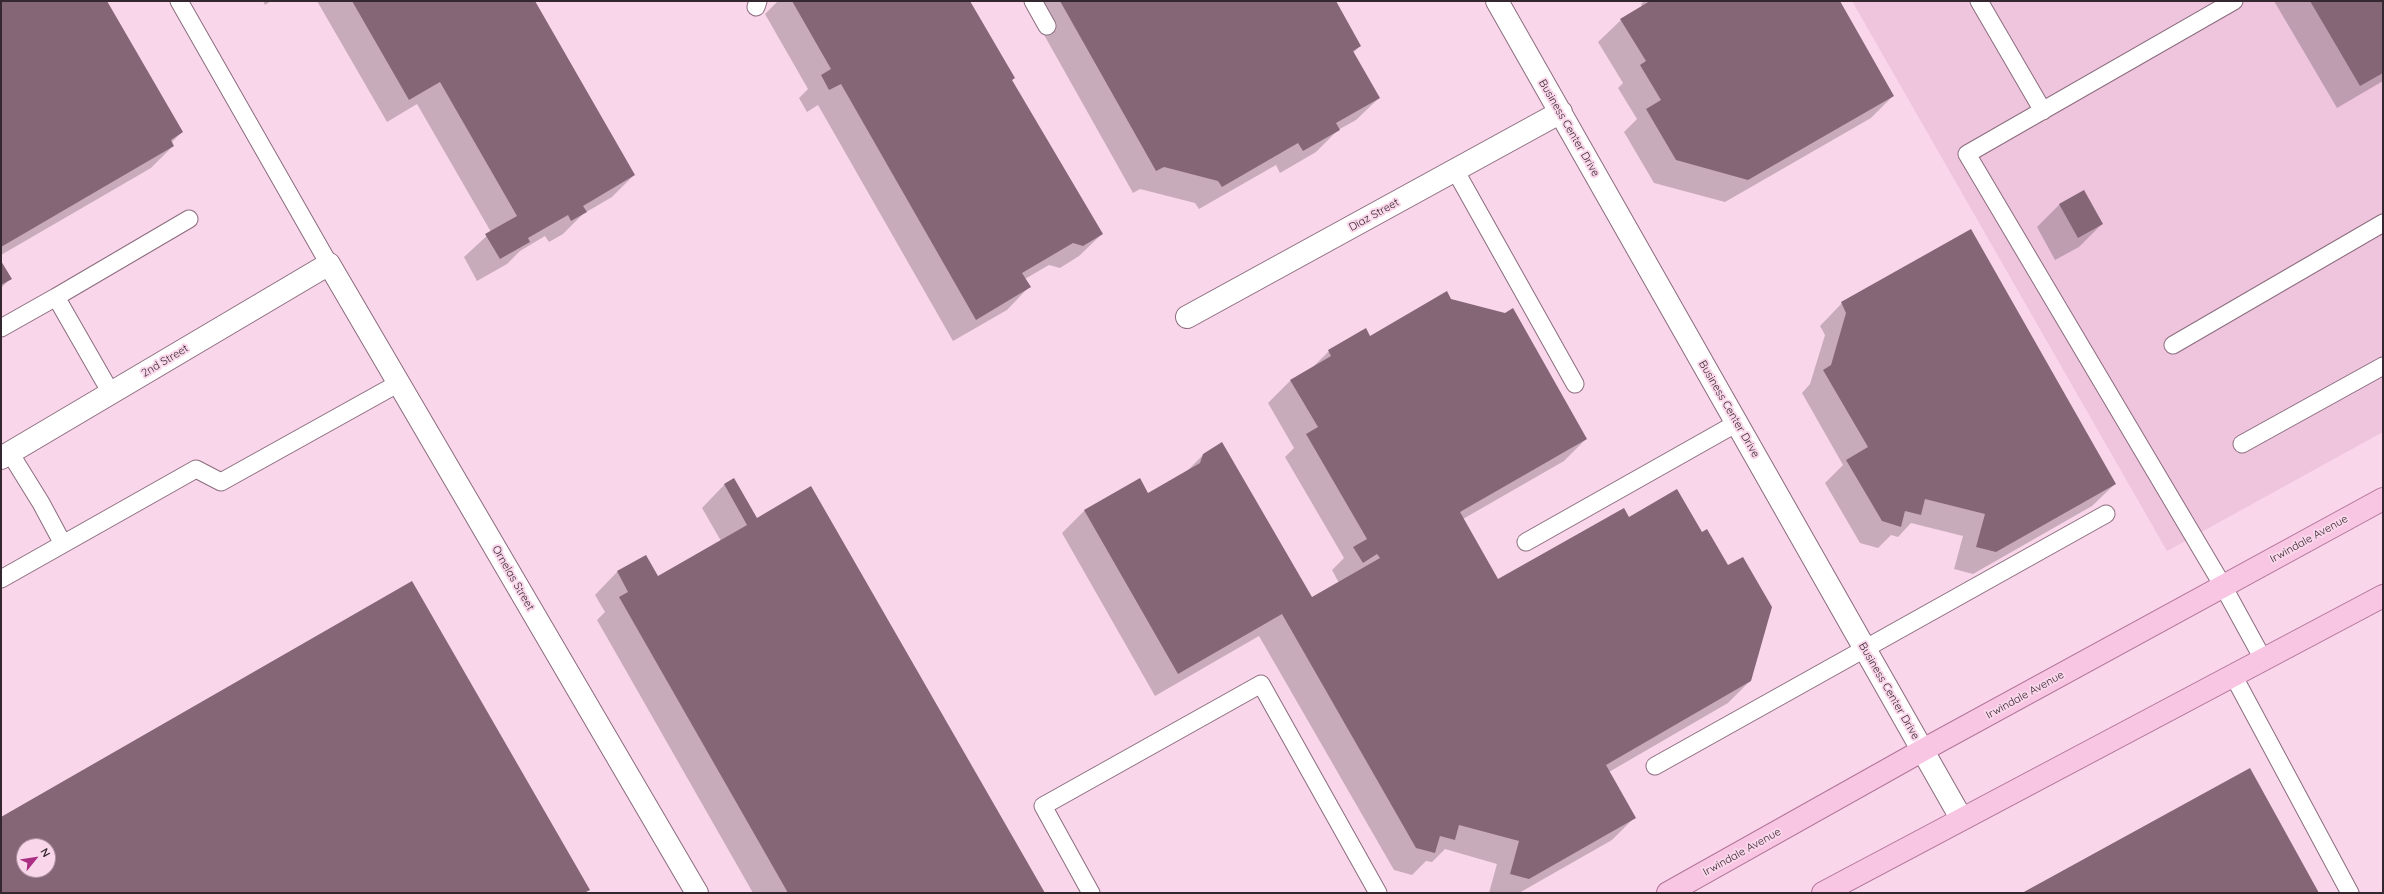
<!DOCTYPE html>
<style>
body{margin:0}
#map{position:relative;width:2384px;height:894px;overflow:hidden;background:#fad6ea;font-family:Quicksand,sans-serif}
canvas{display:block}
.frame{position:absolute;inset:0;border:2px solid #35272f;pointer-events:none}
.north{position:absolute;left:16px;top:838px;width:40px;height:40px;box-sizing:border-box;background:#fad6ea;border:1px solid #ab909f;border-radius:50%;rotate:60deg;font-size:11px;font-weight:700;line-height:16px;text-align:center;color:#35272f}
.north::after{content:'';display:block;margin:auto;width:14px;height:18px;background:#aa2f83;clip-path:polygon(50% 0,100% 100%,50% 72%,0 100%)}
</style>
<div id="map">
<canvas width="2384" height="894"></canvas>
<div class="frame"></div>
<div class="north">N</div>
</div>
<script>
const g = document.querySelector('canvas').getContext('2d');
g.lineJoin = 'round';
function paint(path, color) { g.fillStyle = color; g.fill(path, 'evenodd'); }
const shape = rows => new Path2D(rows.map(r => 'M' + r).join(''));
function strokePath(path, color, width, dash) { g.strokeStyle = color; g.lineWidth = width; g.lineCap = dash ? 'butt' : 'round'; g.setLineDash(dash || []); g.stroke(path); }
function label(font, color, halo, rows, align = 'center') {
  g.font = font + ' Quicksand,sans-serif'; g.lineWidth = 4; g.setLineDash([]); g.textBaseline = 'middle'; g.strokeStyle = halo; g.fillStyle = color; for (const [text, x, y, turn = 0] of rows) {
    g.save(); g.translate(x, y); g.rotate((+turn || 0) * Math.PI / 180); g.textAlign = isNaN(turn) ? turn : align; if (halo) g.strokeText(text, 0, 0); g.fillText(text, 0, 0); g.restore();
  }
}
paint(shape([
 [1852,1,2383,1,2383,432,2167,551]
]), '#efc5dd');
paint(shape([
 [1,1,105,1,182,132,171,143,173,146,151,168,1,255],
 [263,1,271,1,265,5],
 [317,1,534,1,634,175,612,197,583,214,563,234,549,242,545,236,520,251,507,264,477,281,464,257,491,232,417,104,387,122],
 [778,1,969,1,1011,81,1102,234,1079,256,1060,268,1049,265,1025,279,1029,287,1007,310,953,341,818,105,807,112,799,98,808,89,765,14],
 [1025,1,1334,1,1360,46,1353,53,1379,98,1356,120,1338,130,1316,152,1280,173,1276,165,1199,209,1195,203,1140,189,1133,193],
 [1644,1,1839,1,1893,96,1871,118,1725,202,1654,183,1624,132,1637,119,1618,88,1623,83,1598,42,1621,20,1642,7,1641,4],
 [2274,1,2383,1,2383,81,2337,108],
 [2084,192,2102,224,2079,247,2055,260,2037,227,2059,205],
 [1,263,10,279,1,288],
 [1451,300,1586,439,1564,461,1463,519,1498,580,1629,518,1750,681,1728,703,1609,772,1635,817,1612,840,1519,893,1489,893,1497,864,1445,849,1432,862,1426,861,1412,875,1394,870,1259,636,1155,696,1062,533,1084,511,1148,494,1185,473,1204,454,1311,599,1339,583,1332,570,1344,558,1285,457,1294,448,1268,403,1290,381,1311,369,1329,351,1370,337],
 [1842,303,2115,484,2092,506,1973,574,1954,569,1963,536,1911,523,1898,537,1891,535,1878,548,1860,543,1825,483,1843,465,1802,393,1810,384,1825,335,1820,326],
 [734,480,757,519,1044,893,753,893,597,620,605,612,595,595,617,572,645,556,658,577,721,541,702,508,724,485]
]), '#0003');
paint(shape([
 [1,1,107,1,183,132,171,140,174,146,1,247],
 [352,1,535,1,635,175,583,206,587,212,571,221,568,215,528,238,530,242,500,259,485,234,517,216,440,82,409,100],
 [792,1,970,1,1015,78,1012,80,1103,234,1083,246,1073,243,1022,273,1031,287,976,320,841,84,829,90,821,75,831,69],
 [1060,1,1336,1,1361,46,1353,51,1380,98,1336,123,1340,130,1303,151,1298,143,1222,187,1218,181,1164,167,1156,171],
 [1650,1,1840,1,1894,96,1748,180,1676,160,1646,109,1661,100,1640,65,1646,61,1620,19],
 [2310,1,2383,1,2383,73,2360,86],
 [2084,190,2103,224,2078,238,2059,204],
 [1971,229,2116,484,1996,552,1976,547,1985,514,1925,499,1921,515,1905,511,1901,527,1882,521,1846,460,1868,447,1823,370,1831,365,1846,313,1841,302],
 [1,261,12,279,1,285],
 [1447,291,1451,299,1505,313,1513,308,1587,439,1460,512,1498,579,1624,508,1629,517,1677,489,1702,532,1707,529,1728,565,1743,557,1772,607,1751,681,1606,765,1636,818,1529,879,1510,874,1519,841,1459,825,1455,840,1440,836,1435,853,1416,848,1282,614,1178,674,1084,510,1140,478,1148,493,1200,463,1203,454,1222,442,1312,597,1380,558,1377,554,1363,563,1353,547,1367,539,1306,434,1318,427,1290,380,1331,356,1328,350,1366,328,1370,336],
 [734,478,757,518,811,486,1045,893,788,893,619,597,628,592,617,571,646,555,658,576,747,525,724,484],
 [412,581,590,890,584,893,1,893,1,817],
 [24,846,48,846,48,870,24,870],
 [2250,768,2319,893,2022,893]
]), '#856677');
const service = shape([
 [179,1,329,264],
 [1033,1,1047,26],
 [1979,1,2043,111],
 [2234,1,1967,154,2223,586,2263,659],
 [756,7,758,1],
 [1455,170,1575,384],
 [56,297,189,219],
 [1,328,56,297,111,393],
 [2173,345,2383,223],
 [2242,444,2383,366],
 [10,453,41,503,63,544],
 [1526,542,1737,423],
 [1,579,196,469,221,482,399,383],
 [2233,675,2350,893],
 [1655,766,2106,514],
 [1091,893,1043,806,1261,684,1378,893]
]);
const minor = shape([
 [1497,1,1961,818],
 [1187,317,1561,112],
 [1,458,329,264,697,893]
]);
const primary = shape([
 [1668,893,1923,750,2383,499],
 [1823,893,2383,596]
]);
strokePath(service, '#8b6c7e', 19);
strokePath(minor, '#8b6c7e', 24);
strokePath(primary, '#b17598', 24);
strokePath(service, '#fff', 17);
strokePath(minor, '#fff', 22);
strokePath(primary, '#f8c5e3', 22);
label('11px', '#35272f', '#fad6ea', [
 ["Business Center Drive",1569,128,60],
 ["Diaz Street",1374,215,-29],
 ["2nd Street",165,361,-31],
 ["Business Center Drive",1729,409,60],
 ["Irwindale Avenue",2309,539,-29],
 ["Ornelas Street",513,578,60],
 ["Business Center Drive",1889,691,60],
 ["Irwindale Avenue",2025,695,-29],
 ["Irwindale Avenue",1742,852,-29]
]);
</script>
